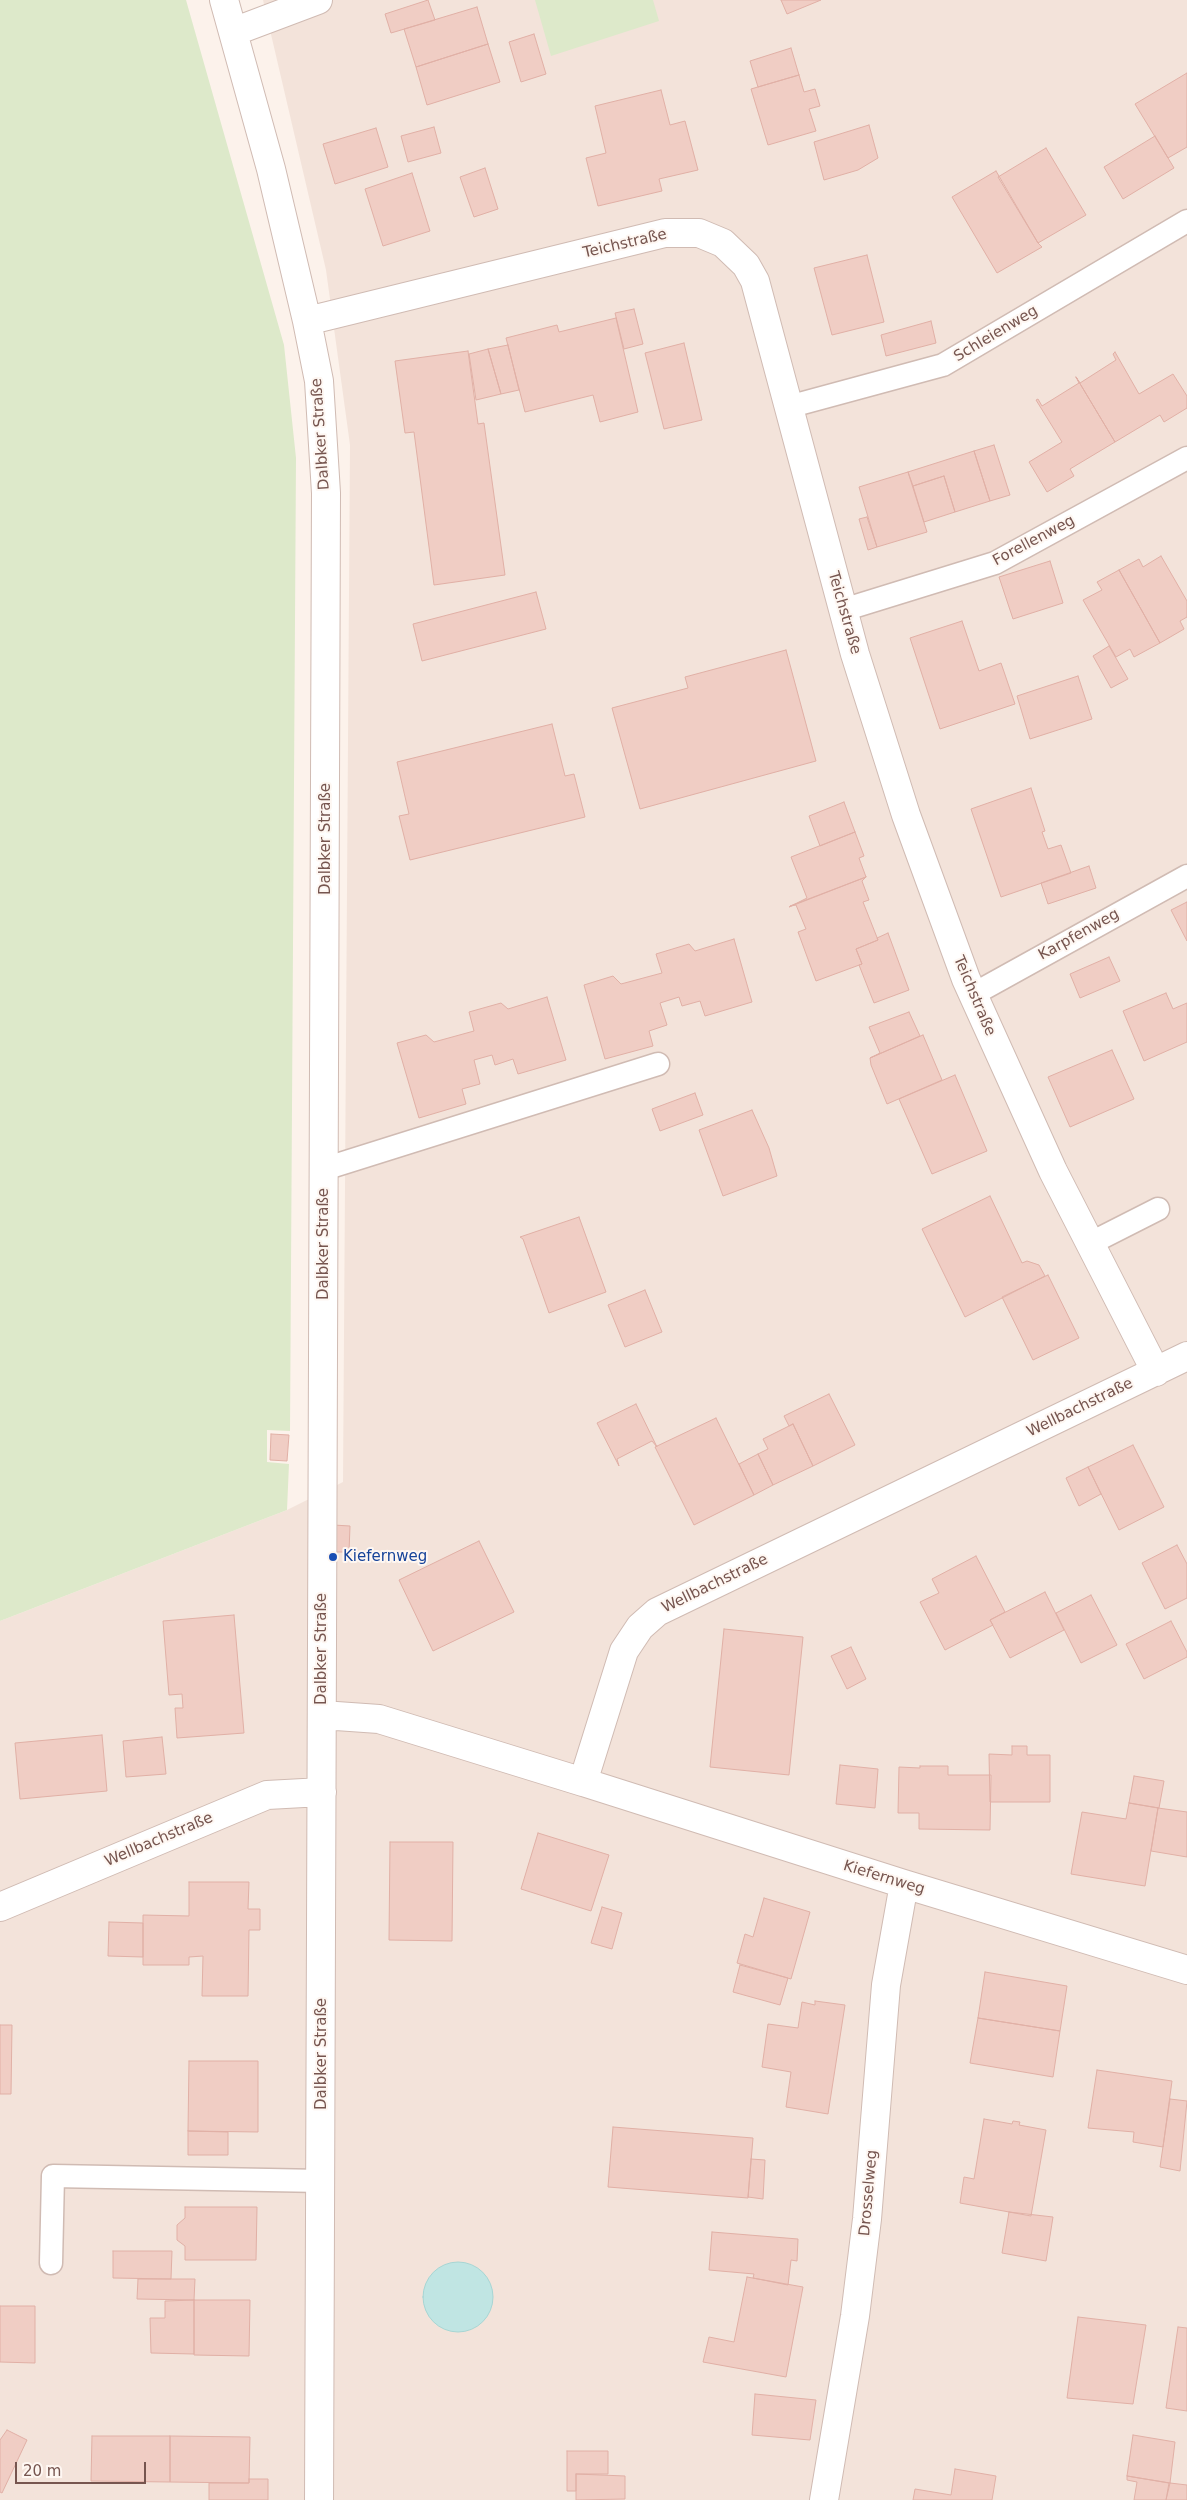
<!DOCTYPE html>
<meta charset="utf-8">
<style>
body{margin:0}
#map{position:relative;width:1187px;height:2500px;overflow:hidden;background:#fcf2eb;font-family:"DejaVu Sans",sans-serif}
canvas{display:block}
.scale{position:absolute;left:15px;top:2462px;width:131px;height:22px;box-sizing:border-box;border:2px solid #76554f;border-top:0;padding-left:6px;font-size:15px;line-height:18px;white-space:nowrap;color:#76554f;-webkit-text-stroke:4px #fef7f2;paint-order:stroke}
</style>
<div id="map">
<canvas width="1187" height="2500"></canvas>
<div class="scale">20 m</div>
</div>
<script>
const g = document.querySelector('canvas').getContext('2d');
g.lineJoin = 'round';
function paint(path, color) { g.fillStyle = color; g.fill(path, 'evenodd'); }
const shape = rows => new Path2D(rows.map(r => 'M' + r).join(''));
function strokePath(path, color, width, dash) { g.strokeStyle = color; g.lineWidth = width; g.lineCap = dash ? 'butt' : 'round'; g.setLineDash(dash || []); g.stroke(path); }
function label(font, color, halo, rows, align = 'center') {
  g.font = font + ' "DejaVu Sans",sans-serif'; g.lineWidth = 4; g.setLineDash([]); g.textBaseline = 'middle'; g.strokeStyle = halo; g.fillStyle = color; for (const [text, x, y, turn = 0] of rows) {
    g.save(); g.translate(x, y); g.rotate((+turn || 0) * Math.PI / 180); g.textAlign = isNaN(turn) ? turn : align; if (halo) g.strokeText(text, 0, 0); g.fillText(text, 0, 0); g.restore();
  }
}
paint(shape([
 [263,0,1187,0,1187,2500,0,2500,0,1621,287,1510,343,1482,350,445,326,270]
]), '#f3e3da');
paint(shape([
 [0,0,186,0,284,345,296,458,290,1431,267,1430,267,1462,289,1464,287,1510,0,1621],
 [535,0,653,0,659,21,551,56]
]), '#dde9ca');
const water = shape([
 '423 2297a35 35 0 1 1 70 0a35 35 0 1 1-70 0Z'
]);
paint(water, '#c0e5e3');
strokePath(water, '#a7d6d4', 1);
const building = shape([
 [428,0,435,20,391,33,385,14,428,0],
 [781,0,821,0,787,14,781,0],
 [477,7,488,44,416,67,404,29,477,7],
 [534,34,546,74,521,82,509,42,534,34],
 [488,44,500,82,427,105,416,67,488,44],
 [791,48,799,75,758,87,750,61,791,48],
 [1187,73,1187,147,1168,158,1135,104,1187,73],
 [799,75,804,92,815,89,820,106,809,109,816,131,768,145,751,89,799,75],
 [661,90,670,125,685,121,698,170,659,179,662,191,598,206,586,158,606,153,595,106,661,90],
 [869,125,878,158,858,170,824,180,814,142,869,125],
 [434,127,441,153,408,162,401,136,434,127],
 [376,128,388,167,335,184,323,144,376,128],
 [1155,136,1174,168,1123,199,1104,167,1155,136],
 [1046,148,1086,215,1038,243,998,177,1046,148],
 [485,168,498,209,474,217,460,177,485,168],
 [996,171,1038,243,1042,247,997,273,952,197,996,171],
 [412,173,430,231,383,246,365,189,412,173],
 [867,255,884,322,832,335,814,268,867,255],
 [634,309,643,344,624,349,615,313,634,309],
 [616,318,638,412,600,422,593,395,525,412,506,338,557,325,559,332,616,318],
 [931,321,936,343,886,356,881,335,931,321],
 [684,343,702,420,664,429,645,353,684,343],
 [508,345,519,390,501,394,488,349,508,345],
 [488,349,501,394,476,400,469,354,488,349],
 [468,351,478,424,484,423,505,575,434,585,414,432,405,433,395,361,468,351],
 [1115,352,1139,394,1173,374,1187,396,1187,408,1164,422,1160,415,1115,442,1076,377,1080,383,1116,360,1113,354,1115,352],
 [1076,377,1115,442,1070,469,1074,476,1047,492,1029,462,1062,442,1036,400,1038,399,1042,406,1079,383,1076,377],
 [994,445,1010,495,990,501,974,451,994,445],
 [974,451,990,501,955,512,944,476,913,486,908,472,974,451],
 [908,472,927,532,877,547,859,487,908,472],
 [944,476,955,512,924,522,913,486,944,476],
 [867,517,877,547,868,550,859,519,867,517],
 [1161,556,1187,601,1187,617,1180,621,1184,629,1160,643,1119,570,1139,559,1143,567,1161,556],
 [1050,561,1063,603,1013,619,999,577,1050,561],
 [1119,570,1160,643,1134,657,1130,649,1116,657,1083,600,1102,590,1097,582,1119,570],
 [536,592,546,629,422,661,413,624,536,592],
 [962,621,979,671,1001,663,1015,704,940,729,910,638,962,621],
 [1109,646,1128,679,1111,688,1093,656,1109,646],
 [786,650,816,761,640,809,612,708,688,688,685,677,786,650],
 [1078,676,1092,719,1030,739,1017,696,1078,676],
 [552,724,565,776,574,774,585,817,410,860,399,816,409,814,397,762,552,724],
 [1031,788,1045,831,1042,832,1048,849,1061,845,1071,873,1001,897,971,809,1031,788],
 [844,802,855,832,820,846,809,816,844,802],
 [855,832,864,856,859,858,866,877,789,907,807,898,791,857,855,832],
 [1089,866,1096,888,1048,904,1041,883,1089,866],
 [866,877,862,881,869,900,863,902,878,940,856,949,862,964,816,981,798,932,806,929,796,905,790,906,866,877],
 [1187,902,1187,941,1171,910,1187,902],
 [888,933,909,990,874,1003,859,965,862,964,856,949,878,940,877,938,888,933],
 [734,939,752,1002,705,1016,700,1001,682,1006,679,997,660,1003,667,1025,649,1031,653,1046,605,1059,584,985,613,976,621,984,662,973,656,954,689,944,695,951,734,939],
 [1109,957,1120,981,1080,998,1070,974,1109,957],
 [1166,993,1173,1009,1187,1003,1187,1042,1144,1061,1123,1011,1166,993],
 [547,997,566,1060,518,1074,513,1059,495,1065,492,1055,474,1060,480,1084,462,1089,466,1104,419,1118,397,1043,426,1035,434,1042,474,1031,469,1012,501,1003,508,1009,547,997],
 [909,1012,920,1036,870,1058,880,1053,869,1027,909,1012],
 [923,1035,942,1080,887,1104,871,1065,870,1058,923,1035],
 [1112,1050,1134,1099,1070,1127,1048,1077,1112,1050],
 [955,1075,987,1151,932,1174,899,1099,955,1075],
 [695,1093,703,1115,660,1131,652,1109,695,1093],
 [752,1110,769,1148,777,1176,723,1196,699,1130,752,1110],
 [990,1196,1022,1263,1027,1261,1039,1265,1045,1276,965,1317,922,1229,990,1196],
 [579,1217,606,1292,549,1313,523,1239,520,1237,579,1217],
 [1048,1275,1079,1338,1033,1360,1002,1297,1048,1275],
 [645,1290,662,1332,625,1347,608,1305,645,1290],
 [829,1394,855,1445,813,1466,793,1424,789,1426,784,1416,829,1394],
 [636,1404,657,1447,652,1441,617,1459,619,1466,597,1423,636,1404],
 [716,1418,754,1495,694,1525,655,1447,716,1418],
 [793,1424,813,1466,773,1485,758,1454,768,1449,763,1439,793,1424],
 [271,1434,289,1435,287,1461,270,1460,271,1434],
 [1133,1445,1164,1507,1119,1530,1088,1467,1133,1445],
 [758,1454,773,1485,754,1495,739,1464,758,1454],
 [1088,1467,1101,1494,1079,1506,1066,1478,1088,1467],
 [333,1525,350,1526,349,1552,331,1552,333,1525],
 [479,1541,514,1612,433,1651,399,1580,479,1541],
 [1177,1545,1187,1564,1187,1598,1165,1609,1142,1563,1177,1545],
 [976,1556,1005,1612,990,1620,993,1625,945,1650,920,1602,939,1593,932,1579,976,1556],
 [1045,1592,1064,1630,1010,1658,990,1620,1045,1592],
 [1091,1595,1117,1645,1081,1663,1056,1613,1091,1595],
 [234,1615,244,1733,177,1738,175,1708,183,1708,182,1694,169,1695,163,1621,234,1615],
 [1171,1621,1187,1652,1187,1657,1144,1679,1126,1644,1171,1621],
 [724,1629,803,1637,789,1775,710,1767,724,1629],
 [851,1647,866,1679,847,1689,831,1656,851,1647],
 [102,1735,107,1791,20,1799,15,1743,102,1735],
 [162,1737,166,1774,126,1777,123,1741,162,1737],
 [1012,1746,1027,1746,1027,1755,1050,1755,1050,1802,990,1802,989,1754,1012,1755,1012,1746],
 [840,1765,878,1769,875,1808,836,1804,840,1765],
 [920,1766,948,1766,948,1775,991,1775,990,1830,919,1829,919,1813,898,1813,899,1767,920,1768,920,1766],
 [1134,1776,1164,1781,1159,1808,1129,1803,1134,1776],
 [1129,1803,1158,1808,1145,1886,1071,1874,1082,1812,1126,1819,1129,1803],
 [1158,1808,1187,1812,1187,1857,1151,1851,1158,1808],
 [538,1833,609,1855,591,1911,521,1889,538,1833],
 [390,1842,453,1842,452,1941,389,1940,390,1842],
 [189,1882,249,1882,248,1909,260,1909,260,1930,249,1930,248,1996,202,1996,203,1956,189,1957,189,1965,143,1965,143,1915,189,1916,189,1882],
 [764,1898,810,1912,791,1979,737,1963,745,1934,753,1937,764,1898],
 [602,1907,622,1913,612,1949,591,1943,602,1907],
 [109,1922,143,1923,143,1957,108,1956,109,1922],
 [740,1965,788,1978,780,2005,733,1992,740,1965],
 [985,1972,1067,1986,1060,2031,978,2018,985,1972],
 [815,2001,845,2005,828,2114,786,2107,791,2072,762,2067,768,2024,798,2028,802,2002,815,2005,815,2001],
 [978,2018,1060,2031,1053,2077,970,2063,978,2018],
 [0,2025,12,2025,11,2094,0,2094,0,2025],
 [189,2061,258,2061,258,2132,188,2131,189,2061],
 [1097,2070,1172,2081,1163,2147,1133,2142,1134,2132,1088,2128,1097,2070],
 [1170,2099,1187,2101,1180,2171,1160,2167,1170,2099],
 [984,2119,1012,2124,1013,2121,1020,2122,1019,2125,1046,2130,1031,2216,960,2203,964,2177,974,2179,984,2119],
 [613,2127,753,2138,748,2198,608,2187,613,2127],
 [188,2131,228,2132,228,2155,188,2155,188,2131],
 [751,2159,765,2160,763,2199,748,2197,751,2159],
 [185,2207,257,2207,256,2260,185,2260,185,2246,177,2240,177,2225,185,2218,185,2207],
 [1009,2212,1053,2217,1046,2261,1002,2253,1009,2212],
 [712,2232,798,2239,797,2261,791,2260,788,2285,753,2278,754,2274,709,2270,712,2232],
 [113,2251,172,2251,171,2279,113,2278,113,2251],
 [747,2277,803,2287,786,2377,703,2362,709,2337,734,2342,747,2277],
 [138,2279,195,2279,194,2300,137,2299,138,2279],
 [194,2300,250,2300,249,2356,194,2355,194,2300],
 [194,2300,194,2354,151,2353,150,2318,165,2318,165,2301,194,2300],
 [0,2306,35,2306,35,2363,0,2362,0,2306],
 [1078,2317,1146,2325,1133,2404,1067,2398,1078,2317],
 [1178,2327,1187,2328,1187,2411,1166,2408,1178,2327],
 [755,2394,816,2400,810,2440,752,2435,755,2394],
 [7,2430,27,2440,2,2493,0,2492,0,2440,7,2430],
 [1133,2435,1175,2442,1170,2483,1127,2476,1133,2435],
 [92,2436,170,2436,170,2482,91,2481,92,2436],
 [170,2436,250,2437,249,2483,170,2482,170,2436],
 [567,2451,608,2451,608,2474,576,2474,576,2491,567,2491,567,2451],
 [955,2469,996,2476,992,2500,913,2500,915,2489,951,2495,955,2469],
 [576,2474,625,2476,625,2499,576,2500,576,2474],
 [1127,2476,1169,2483,1166,2500,1134,2500,1137,2482,1127,2480,1127,2476],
 [249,2479,268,2479,268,2500,209,2500,209,2483,249,2483,249,2479],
 [1170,2483,1187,2485,1187,2500,1166,2500,1170,2483]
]);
paint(building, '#f0cdc4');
strokePath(building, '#e1b0a6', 1);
const service = shape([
 [788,407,943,365,1187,221],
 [843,610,995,563,1187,458],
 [972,995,1187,876],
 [324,1169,658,1064],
 [1089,1244,1158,1209],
 [51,2263,53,2176,322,2181]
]);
const minor = shape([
 [224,0,271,169,307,321,319,381,326,493,319,2500],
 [233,32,318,0],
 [307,321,665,233,699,233,723,243,746,265,755,281,855,654,906,815,966,979,1053,1171,1156,1372],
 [322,1715,379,1719,583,1782,624,1651,640,1627,657,1612,1187,1356],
 [583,1782,904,1884,1187,1970],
 [0,1907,267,1795,322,1792],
 [824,2500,855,2316,867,2219,886,1985,904,1884]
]);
strokePath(service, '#d0bbb3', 25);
strokePath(minor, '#d0bbb3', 30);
strokePath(service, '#fff', 22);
strokePath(minor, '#fff', 28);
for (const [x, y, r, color] of [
 [333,1557,5,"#1a4fb4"]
]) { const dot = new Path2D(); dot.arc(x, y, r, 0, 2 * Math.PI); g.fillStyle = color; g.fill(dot); strokePath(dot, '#fef7f2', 2); }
label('15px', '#76554f', '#fef7f2', [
 ["Teichstraße",625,244,-13],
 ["Schleienweg",996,334,-31],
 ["Dalbker Straße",321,434,-94],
 ["Forellenweg",1034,541,-28],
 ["Teichstraße",844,613,74],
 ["Dalbker Straße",326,839,-90],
 ["Karpfenweg",1079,935,-29],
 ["Teichstraße",974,996,67],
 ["Dalbker Straße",324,1244,-90],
 ["Wellbachstraße",1080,1408,-26],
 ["Wellbachstraße",715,1584,-26],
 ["Dalbker Straße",322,1649,-90],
 ["Wellbachstraße",159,1840,-23],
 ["Kiefernweg",884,1878,17],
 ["Dalbker Straße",322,2054,-90],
 ["Drosselweg",869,2193,-85]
]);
label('15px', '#164399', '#fef7f2', [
 ["Kiefernweg",343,1557]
], 'left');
</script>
